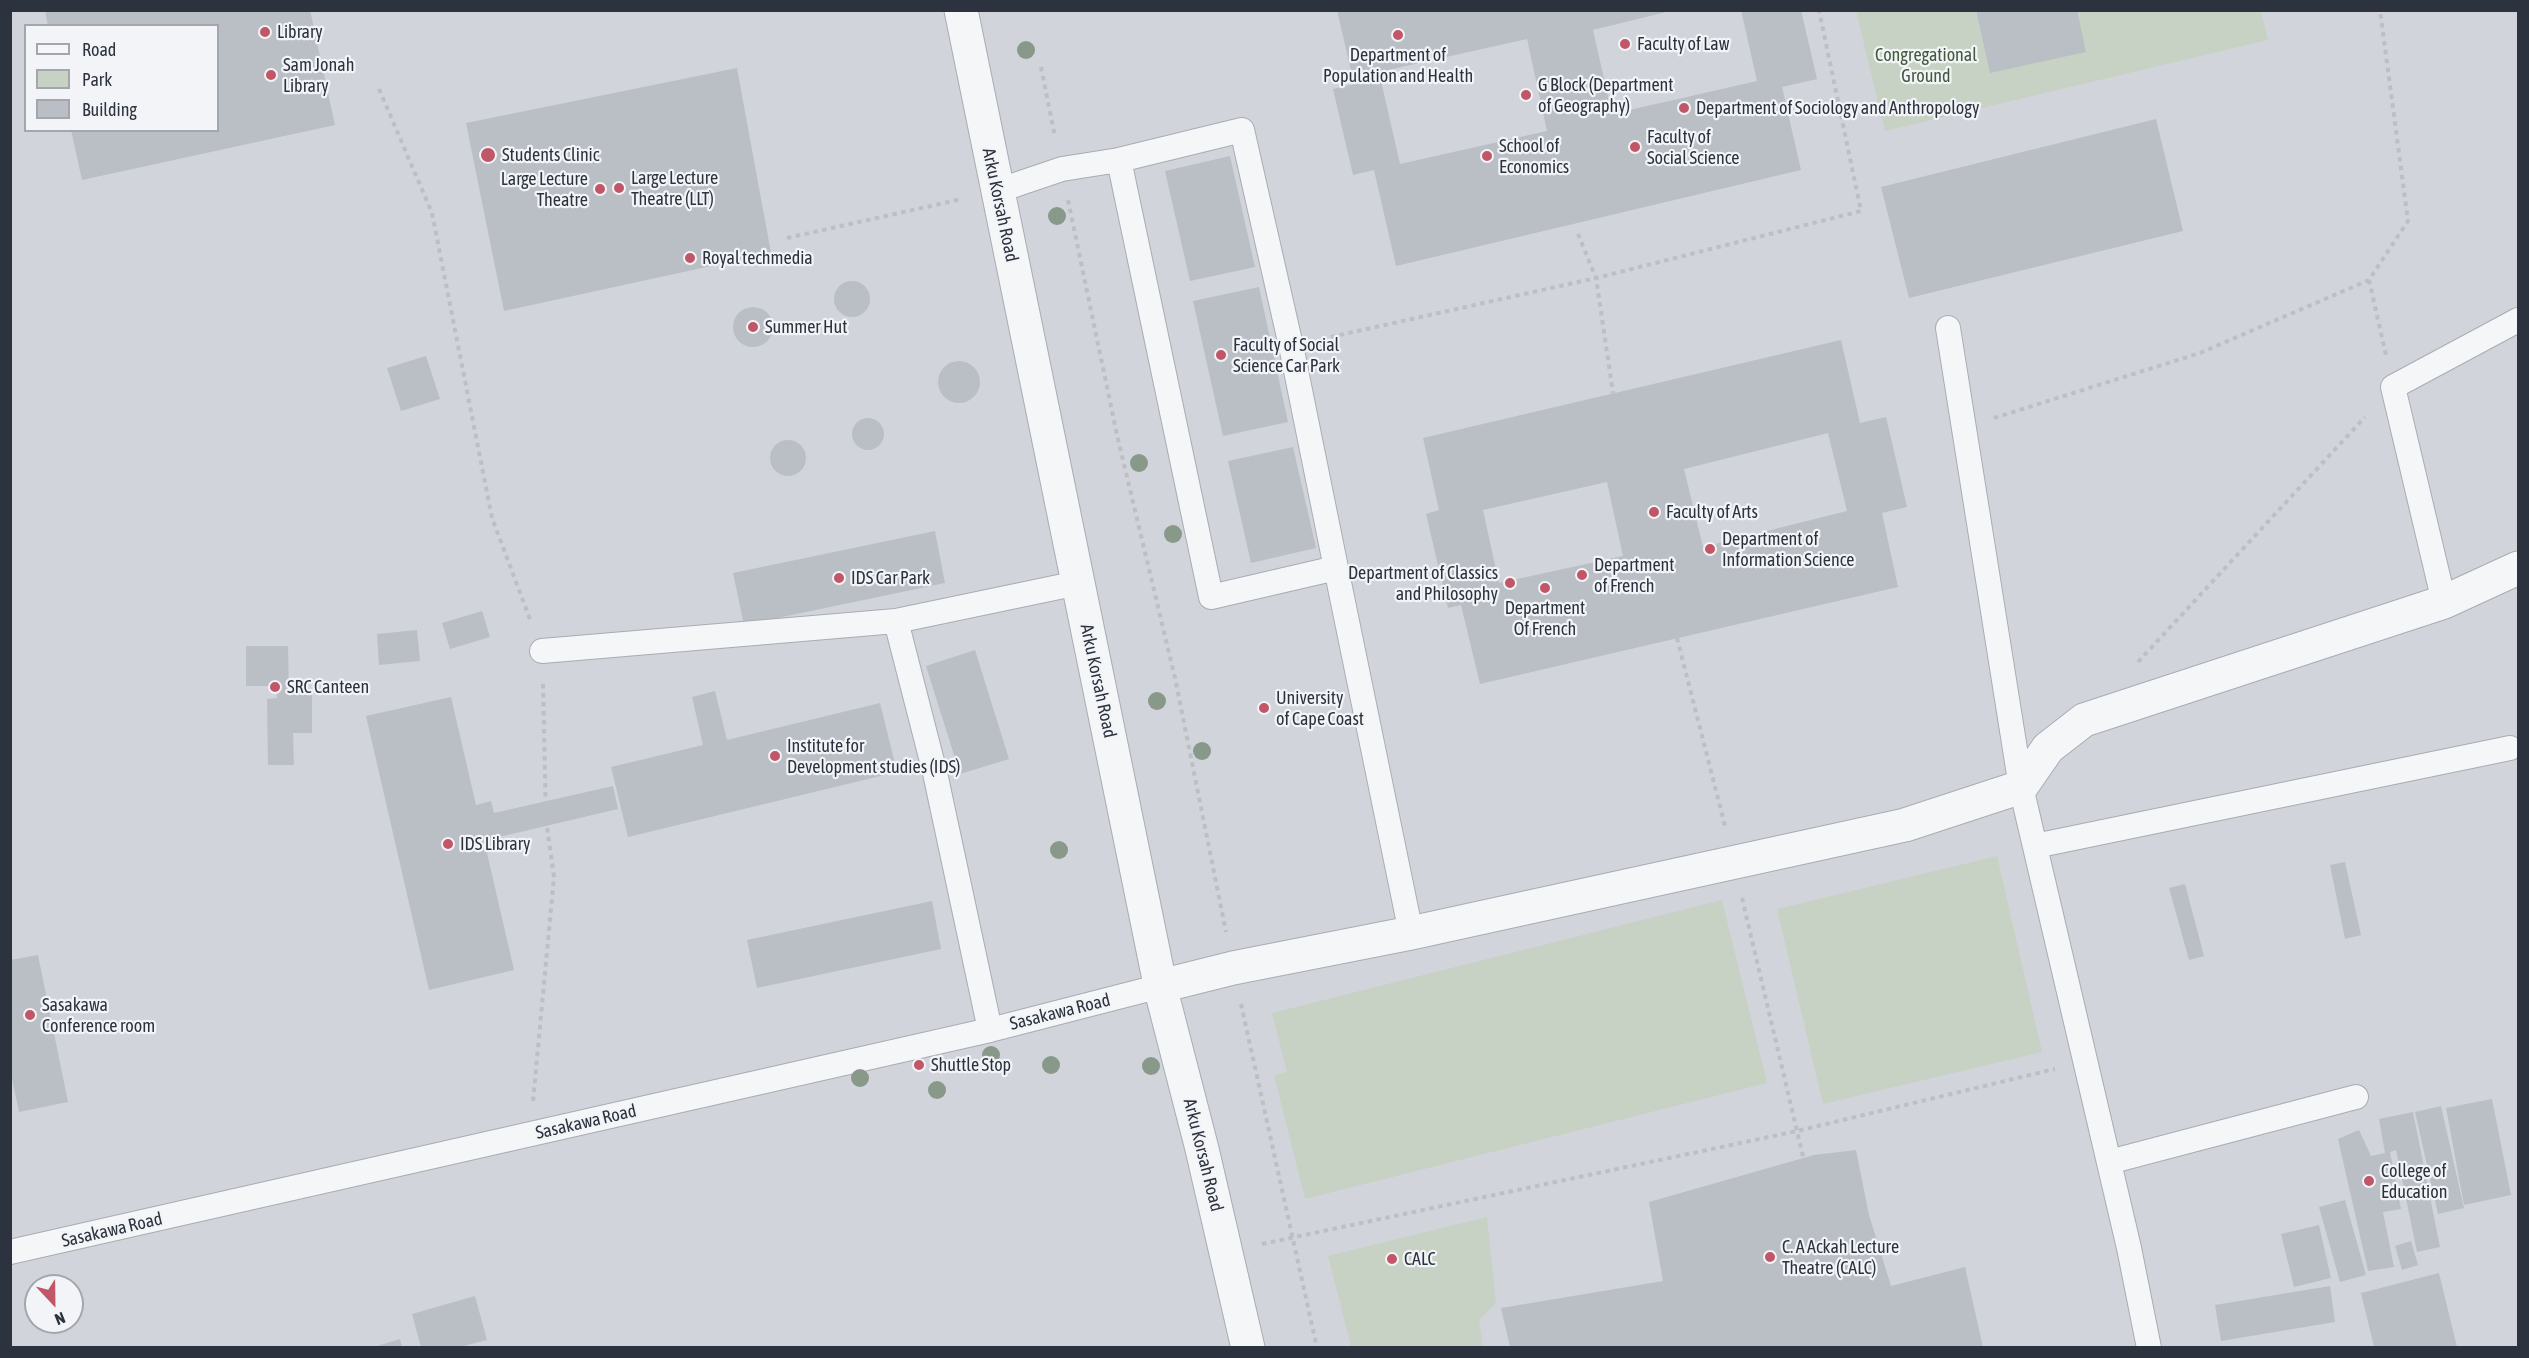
<!DOCTYPE html>
<style>
body{margin:0}
#map{position:relative;width:2529px;height:1358px;overflow:hidden;background:#e2e5e9;font-family:"Asap Condensed",sans-serif}
canvas{display:block}
.frame{position:absolute;inset:0;border:12px solid #2c333f;pointer-events:none}
.legend{position:absolute;left:24px;top:24px;width:195px;height:108px;box-sizing:border-box;background:#f2f4f7;border:2px solid #a3a7ad;margin:0;padding:8px 10px;list-style:none;font-size:18px;color:#2c333f}
.legend li{display:flex;align-items:center;gap:12px;height:30px}
.legend b{width:30px;border:2px solid #a3a7ad}
.north{position:absolute;left:24px;top:1274px;width:60px;height:60px;box-sizing:border-box;background:#f2f4f7;border:2px solid #a3a7ad;border-radius:50%;rotate:158deg;font-size:16px;font-weight:700;line-height:24px;text-align:center;color:#2c333f}
.north::after{content:'';display:block;margin:auto;width:21px;height:27px;background:#c05667;clip-path:polygon(50% 0,100% 100%,50% 72%,0 100%)}
</style>
<div id="map">
<canvas width="2529" height="1358"></canvas>
<div class="frame"></div>
<ul class="legend">
<li><b style="height:8px;background:#f5f6f8"></b>Road</li>
<li><b style="height:16px;background:#c8d2c4"></b>Park</li>
<li><b style="height:16px;background:#babfc5"></b>Building</li>
</ul>
<div class="north">N</div>
</div>
<script>
const g = document.querySelector('canvas').getContext('2d');
g.lineJoin = 'round';
function paint(path, color) { g.fillStyle = color; g.fill(path, 'evenodd'); }
const shape = rows => new Path2D(rows.map(r => 'M' + r).join(''));
function strokePath(path, color, width, dash) { g.strokeStyle = color; g.lineWidth = width; g.lineCap = dash ? 'butt' : 'round'; g.setLineDash(dash || []); g.stroke(path); }
function label(font, color, halo, rows, align = 'center') {
  g.font = font + ' "Asap Condensed",sans-serif'; g.lineWidth = 4.5; g.setLineDash([]); g.textBaseline = 'middle'; g.strokeStyle = halo; g.fillStyle = color; for (const [text, x, y, turn = 0] of rows) {
    g.save(); g.translate(x, y); g.rotate((+turn || 0) * Math.PI / 180); g.textAlign = isNaN(turn) ? turn : align; if (halo) g.strokeText(text, 0, 0); g.fillText(text, 0, 0); g.restore();
  }
}
paint(shape([
 [11,11,2518,11,2518,1347,11,1347],
 [26,26,218,26,218,130,26,130],
 [36,1286,72,1286,72,1322,36,1322]
]), '#d1d4db');
paint(shape([
 [1856,11,2261,11,2268,40,1885,131],
 [1997,856,2042,1052,1823,1104,1777,909],
 [1722,900,1767,1083,1305,1199,1274,1075,1287,1072,1272,1013],
 [1487,1217,1496,1303,1479,1320,1483,1347,1351,1347,1328,1256]
]), '#c8d2c4');
paint(shape([
 [45,10,310,10,335,125,82,180,71,130,218,130,218,26,48,26],
 [1337,10,1674,10,1593,30,1612,114,1757,81,1741,10,1801,10,1817,79,1782,87,1801,170,1396,266,1374,170,1353,175,1333,89,1354,84],
 [1527,39,1547,131,1400,164,1379,72],
 [1976,10,2077,10,2086,52,1990,73],
 [737,68,771,253,504,311,466,123],
 [2156,119,2183,231,1909,298,1881,187],
 [1230,156,1255,267,1190,281,1165,171],
 '834 299a18 18 0 1 1 36 0a18 18 0 1 1-36 0Z',
 [1259,287,1288,422,1223,436,1193,301],
 '733 327a20 20 0 1 1 40 0a20 20 0 1 1-40 0Z',
 [1841,340,1860,423,1886,417,1907,507,1882,513,1898,587,1480,684,1461,605,1448,608,1426,514,1439,510,1423,438],
 [1828,433,1847,511,1703,547,1684,469],
 [1607,482,1623,556,1499,583,1483,510],
 [426,356,440,399,401,411,387,368],
 '938 382a21 21 0 1 1 42 0a21 21 0 1 1-42 0Z',
 '852 434a16 16 0 1 1 32 0a16 16 0 1 1-32 0Z',
 '770 458a18 18 0 1 1 36 0a18 18 0 1 1-36 0Z',
 [1293,447,1316,548,1251,563,1228,461],
 [935,531,945,583,744,625,733,573],
 [482,611,490,637,450,649,442,623],
 [417,630,420,661,379,665,377,634],
 [246,646,288,646,289,695,312,695,312,733,293,733,294,765,268,765,267,699,277,698,276,686,246,686],
 [975,650,1009,759,960,774,926,666],
 [715,691,727,740,880,703,897,772,628,837,611,767,703,745,692,697],
 [451,697,476,805,491,801,494,813,613,786,618,809,499,837,502,850,487,853,514,970,429,990,366,716],
 [2345,862,2361,935,2345,939,2330,865],
 [2185,884,2204,956,2189,960,2169,888],
 [932,901,941,949,757,988,747,940],
 [38,955,68,1102,19,1112,10,1069,10,960],
 [2492,1099,2511,1195,2464,1205,2446,1108],
 [2441,1106,2464,1208,2438,1214,2415,1112],
 [2413,1112,2440,1247,2417,1252,2396,1150,2390,1152,2401,1209,2383,1212,2394,1267,2368,1271,2338,1139,2359,1130,2371,1156,2385,1153,2379,1119],
 [1856,1150,1869,1215,1891,1286,1965,1267,1983,1347,1510,1347,1501,1308,1663,1281,1649,1202,1814,1155],
 [2345,1200,2366,1275,2340,1282,2319,1207],
 [2319,1225,2331,1278,2294,1287,2281,1234],
 [2411,1241,2418,1265,2402,1270,2395,1246],
 [2439,1273,2457,1347,2374,1347,2361,1293],
 [2330,1286,2335,1322,2221,1341,2215,1305],
 [475,1296,487,1340,460,1347,421,1347,412,1314],
 [400,1339,402,1347,374,1347]
]), '#babfc5');
const service = shape([
 [1119,160,1242,130,1291,346,1336,568],
 [997,191,1062,169,1119,160,1211,597,1336,568,1411,933],
 [1948,328,2021,787,2129,1248,2149,1348],
 [2444,602,2393,387,2518,320],
 [896,621,1078,583],
 [542,651,896,621,935,773,990,1030],
 [2035,846,2510,748],
 [2109,1162,2356,1097],
 [10,1252,990,1030,1161,986]
]);
const minor = shape([
 [961,10,1162,994,1202,1149,1248,1348],
 [1161,986,1233,968,1411,933,1905,825,2021,787,2048,748,2084,720,2444,602,2518,568]
]);
strokePath(service, '#a8acb3', 26);
strokePath(minor, '#a8acb3', 35);
strokePath(shape([
 [1041,67,1055,137],
 [379,89,432,213,492,518,531,622],
 [1068,200,1117,435,1175,678,1226,932],
 [1578,234,1596,278,1613,393],
 [787,238,962,199],
 [2369,280,2386,355],
 [1322,339,1596,278,1861,211,1819,10],
 [1994,418,2200,353,2369,280,2408,221,2380,10],
 [1677,638,1725,826],
 [2138,662,2365,417],
 [1742,898,1805,1165],
 [1241,1004,1317,1348],
 [533,1101,554,877,546,820,543,684],
 [1262,1244,1797,1131,2055,1069]
]), '#bdbfc4', 4, [4.5, 4.5]);
strokePath(service, '#f5f6f8', 24);
strokePath(minor, '#f5f6f8', 33);
g.fillStyle = '#899989';
for (const [x, y] of [
 [1026,50],
 [1057,216],
 [1139,463],
 [1173,534],
 [1157,701],
 [1202,751],
 [1059,850],
 [991,1055],
 [1051,1065],
 [1151,1066],
 [860,1078],
 [937,1090]
]) { g.beginPath(); g.arc(x, y, 9, 0, 2 * Math.PI); g.fill(); }
for (const [x, y, r, color] of [
 [265,32,6,"#c05667"],
 [1398,35,6,"#c05667"],
 [1625,44,6,"#c05667"],
 [271,75,6,"#c05667"],
 [1526,95,6,"#c05667"],
 [1684,108,6,"#c05667"],
 [1635,147,6,"#c05667"],
 [488,155,8,"#c05667"],
 [1487,156,6,"#c05667"],
 [619,188,6,"#c05667"],
 [600,189,6,"#c05667"],
 [690,258,6,"#c05667"],
 [753,327,6,"#c05667"],
 [1221,355,6,"#c05667"],
 [1654,512,6,"#c05667"],
 [1710,549,6,"#c05667"],
 [1582,575,6,"#c05667"],
 [839,578,6,"#c05667"],
 [1510,583,6,"#c05667"],
 [1545,588,6,"#c05667"],
 [275,687,6,"#c05667"],
 [1264,708,6,"#c05667"],
 [775,756,6,"#c05667"],
 [448,844,6,"#c05667"],
 [30,1015,6,"#c05667"],
 [919,1065,6,"#c05667"],
 [2369,1181,6,"#c05667"],
 [1770,1257,6,"#c05667"],
 [1392,1259,6,"#c05667"]
]) { const dot = new Path2D(); dot.arc(x, y, r, 0, 2 * Math.PI); g.fillStyle = color; g.fill(dot); strokePath(dot, '#f2f4f7', 2); }
label('18px', '#2c333f', '#f2f4f7', [
 ["Library",277,32],
 ["Faculty of Law",1637,44],
 ["Department of",1398,55,"center"],
 ["Population and Health",1398,76,"center"],
 ["Sam Jonah",283,65],
 ["Library",283,86],
 ["G Block (Department",1538,85],
 ["of Geography)",1538,106],
 ["Department of Sociology and Anthropology",1696,108],
 ["Faculty of",1647,137],
 ["Social Science",1647,158],
 ["School of",1499,146],
 ["Economics",1499,167],
 ["Students Clinic",502,155],
 ["Large Lecture",631,178],
 ["Theatre (LLT)",631,199],
 ["Large Lecture",588,179,"right"],
 ["Theatre",588,200,"right"],
 ["Royal techmedia",702,258],
 ["Summer Hut",765,327],
 ["Faculty of Social",1233,345],
 ["Science Car Park",1233,366],
 ["Faculty of Arts",1666,512],
 ["Department of",1722,539],
 ["Information Science",1722,560],
 ["Department",1594,565],
 ["of French",1594,586],
 ["Department of Classics",1498,573,"right"],
 ["and Philosophy",1498,594,"right"],
 ["IDS Car Park",851,578],
 ["Department",1545,608,"center"],
 ["Of French",1545,629,"center"],
 ["SRC Canteen",287,687],
 ["University",1276,698],
 ["of Cape Coast",1276,719],
 ["Institute for",787,746],
 ["Development studies (IDS)",787,767],
 ["IDS Library",460,844],
 ["Sasakawa",42,1005],
 ["Conference room",42,1026],
 ["Shuttle Stop",931,1065],
 ["College of",2381,1171],
 ["Education",2381,1192],
 ["C. A Ackah Lecture",1782,1247],
 ["Theatre (CALC)",1782,1268],
 ["CALC",1404,1259]
], 'left');
label('18px', '#415a3b', '#f2f4f7', [
 ["Congregational",1926,55],
 ["Ground",1926,76]
]);
label('18px', '#2c333f', '#f2f4f7', [
 ["Arku Korsah Road",1000,205,78],
 ["Arku Korsah Road",1098,681,78],
 ["Sasakawa Road",1060,1012,-14],
 ["Sasakawa Road",586,1122,-13],
 ["Arku Korsah Road",1203,1155,76],
 ["Sasakawa Road",112,1230,-13]
]);
</script>
